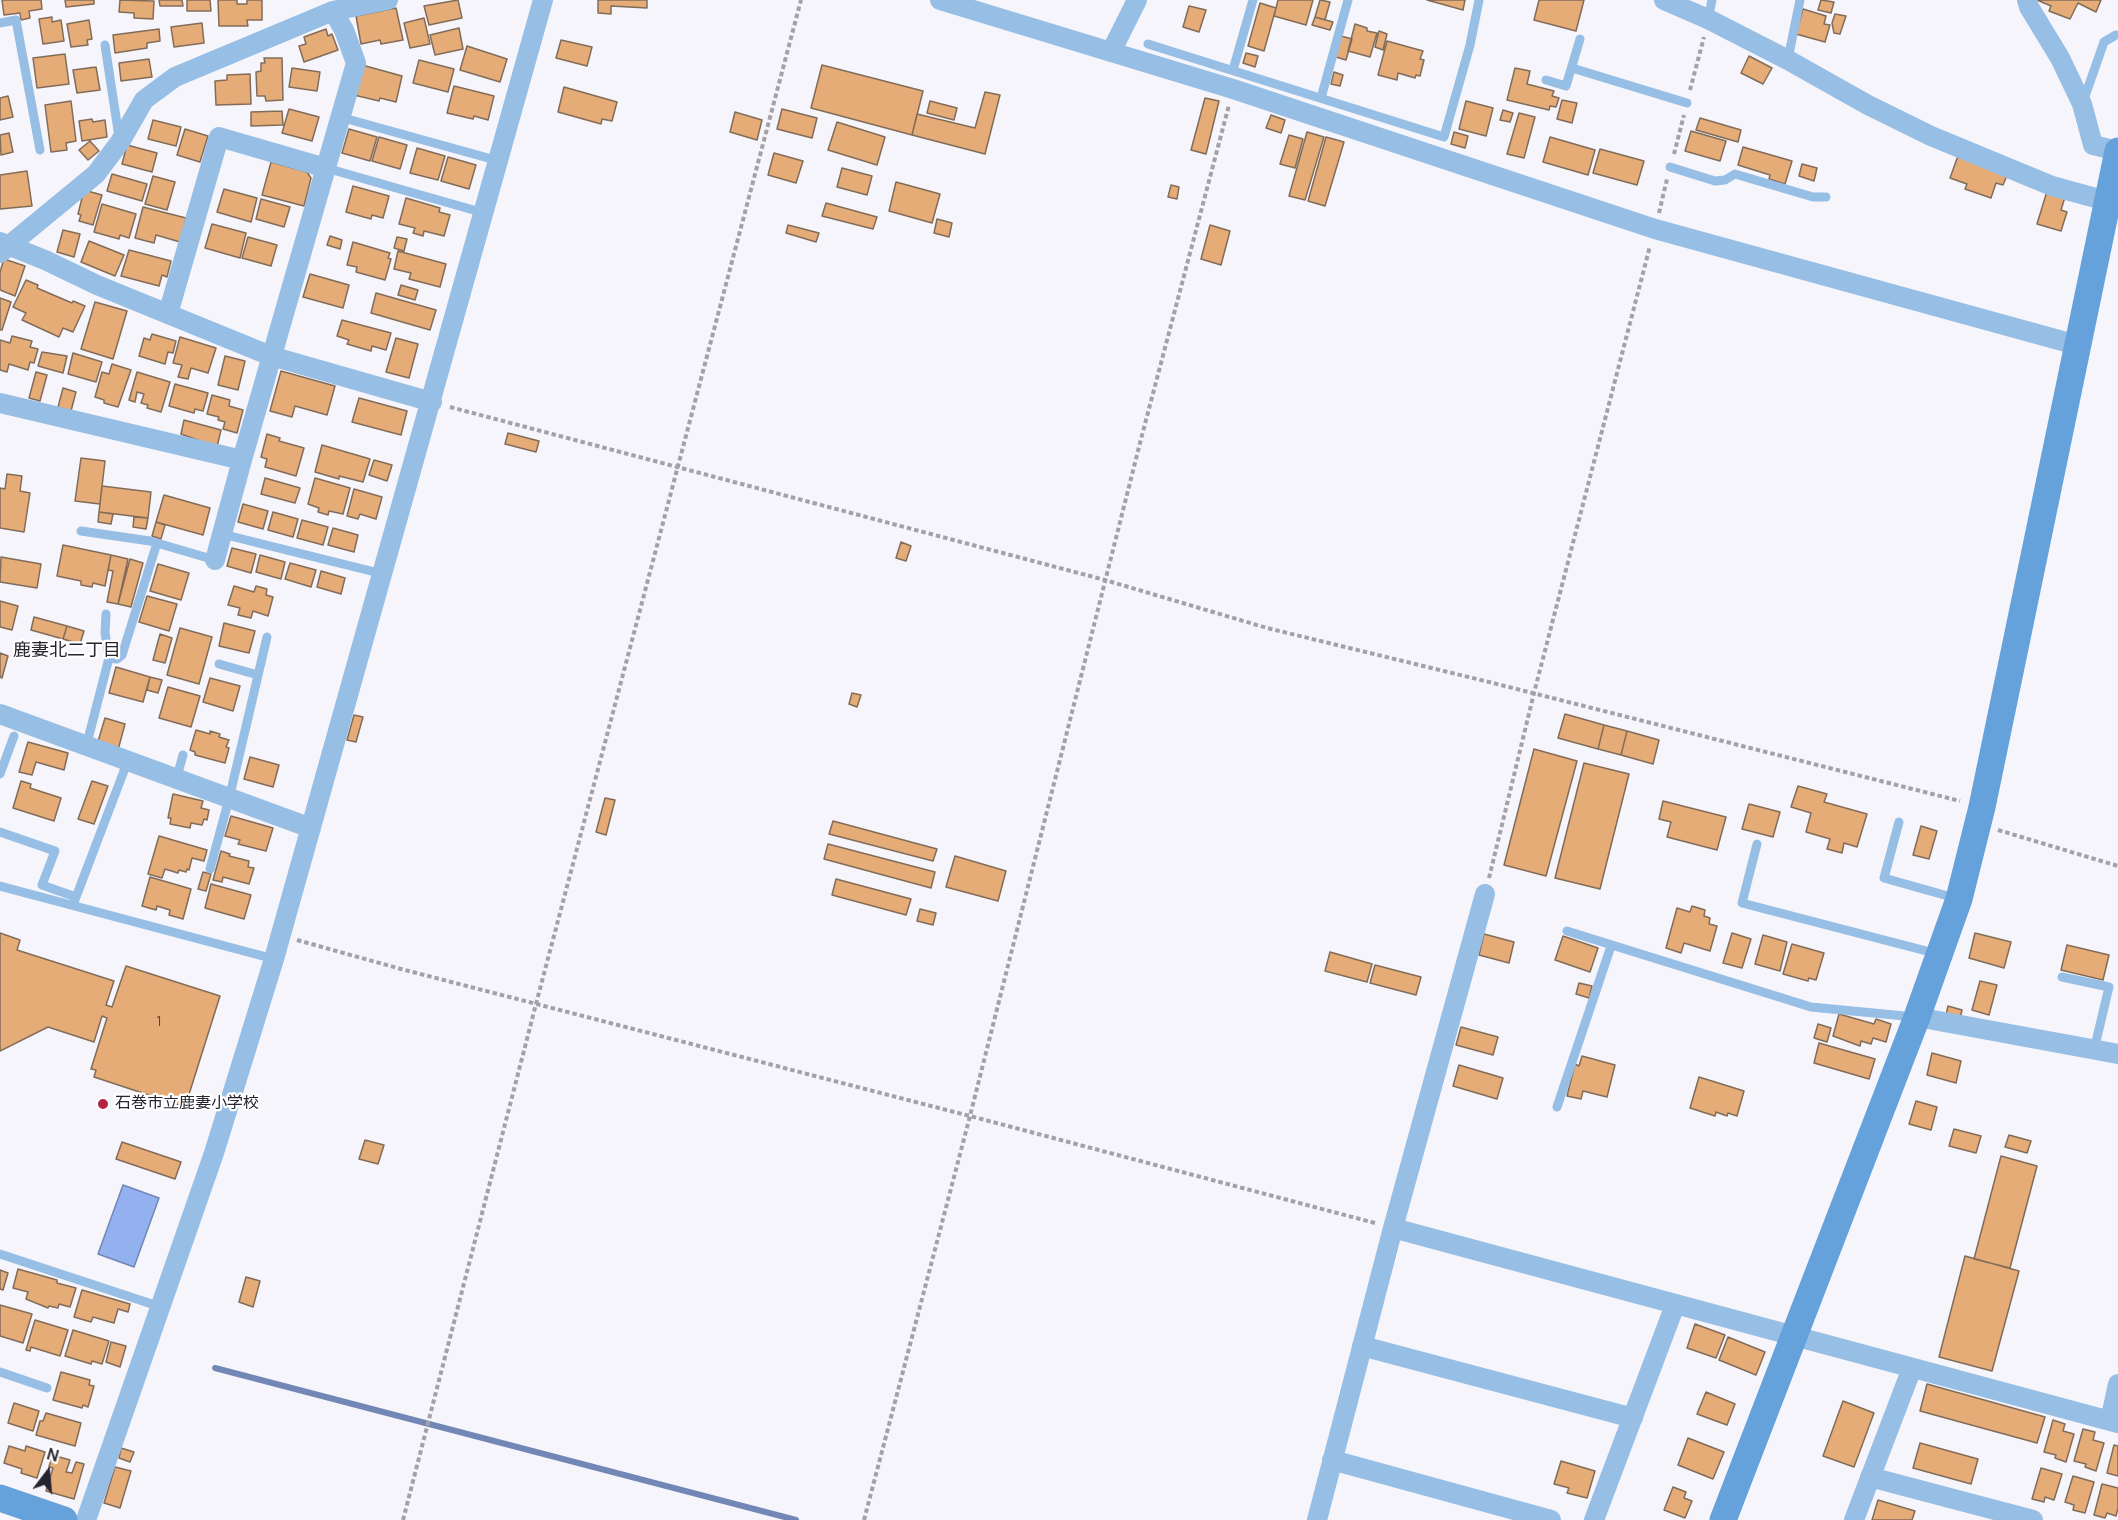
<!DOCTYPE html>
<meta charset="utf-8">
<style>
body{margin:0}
#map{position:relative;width:2118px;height:1520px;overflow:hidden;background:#f6f5fb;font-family:Manrope,sans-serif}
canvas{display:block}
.north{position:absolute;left:18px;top:1442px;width:60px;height:60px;-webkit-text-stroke:4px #fff;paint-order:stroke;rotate:16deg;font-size:16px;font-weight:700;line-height:24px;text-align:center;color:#26242e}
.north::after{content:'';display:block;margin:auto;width:21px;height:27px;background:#26242e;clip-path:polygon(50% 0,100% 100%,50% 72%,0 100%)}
</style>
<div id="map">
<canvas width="2118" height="1520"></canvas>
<div class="north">N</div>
</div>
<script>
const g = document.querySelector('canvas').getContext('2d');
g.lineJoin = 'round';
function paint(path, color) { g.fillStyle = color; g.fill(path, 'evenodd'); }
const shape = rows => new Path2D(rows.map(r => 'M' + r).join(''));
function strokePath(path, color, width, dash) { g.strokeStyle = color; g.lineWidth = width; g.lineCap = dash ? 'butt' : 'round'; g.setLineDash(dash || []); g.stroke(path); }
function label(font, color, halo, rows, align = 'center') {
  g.font = font + ' Manrope,"Noto Sans JP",sans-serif'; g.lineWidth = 4.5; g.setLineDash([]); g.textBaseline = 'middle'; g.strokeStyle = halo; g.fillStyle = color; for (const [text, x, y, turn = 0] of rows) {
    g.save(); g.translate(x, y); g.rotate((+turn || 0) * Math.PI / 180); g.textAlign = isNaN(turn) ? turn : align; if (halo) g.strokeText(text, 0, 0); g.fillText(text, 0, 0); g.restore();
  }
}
const water = shape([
 [123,1185,159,1198,134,1267,98,1254,123,1185]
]);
paint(water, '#93b1ef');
strokePath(water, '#7287b5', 1.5);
strokePath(shape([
 [215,1368,796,1520]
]), '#7287b5', 6);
const building = shape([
 [2,0,41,0,42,9,29,11,30,18,21,20,20,13,4,15,2,0],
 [65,0,94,0,94,4,66,7,65,0],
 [120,0,154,1,153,19,134,18,134,13,119,12,120,0],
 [159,0,182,0,183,6,160,6,159,0],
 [187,0,210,0,211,11,187,11,187,0],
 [218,0,237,0,237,4,247,4,247,0,262,0,262,20,247,20,248,26,219,26,218,0],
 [458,0,462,18,429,25,424,6,458,0],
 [598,0,647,0,647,8,611,6,611,14,598,13,598,0],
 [1278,0,1313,0,1306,25,1274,16,1278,0],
 [1320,0,1330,2,1325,20,1315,17,1320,0],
 [1427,0,1465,0,1463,10,1427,0],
 [1539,0,1584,0,1576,31,1534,20,1539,0],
 [1821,0,1834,2,1831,13,1818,10,1821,0],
 [2037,0,2101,0,2096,12,2078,3,2070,19,2049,11,2051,6,2037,0],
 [1260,3,1276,8,1264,51,1248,46,1260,3],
 [1189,6,1206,10,1199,32,1183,27,1189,6],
 [396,8,403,40,381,44,380,40,361,44,356,16,396,8],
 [1803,9,1826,16,1824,24,1830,25,1825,42,1796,34,1803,9],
 [1835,14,1846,16,1840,34,1834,33,1832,23,1835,14],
 [52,17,52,22,61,20,64,41,43,44,39,19,52,17],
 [1315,17,1333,22,1330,30,1312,25,1315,17],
 [424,18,430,44,410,48,404,23,424,18],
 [89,20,92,39,87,40,88,45,71,47,67,24,89,20],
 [202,23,204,43,174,47,171,27,202,23],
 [1355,24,1367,28,1367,31,1377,33,1370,57,1348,51,1355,24],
 [459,28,463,49,435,55,430,35,459,28],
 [159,29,160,41,147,43,147,48,115,53,113,35,159,29],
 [326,29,328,36,332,34,338,50,304,62,299,46,306,44,304,37,326,29],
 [1379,31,1387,34,1383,50,1375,47,1379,31],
 [1341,36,1352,39,1346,60,1336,57,1341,36],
 [561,40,592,47,587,66,556,58,561,40],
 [1387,41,1423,51,1420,59,1424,60,1420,76,1416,75,1415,78,1398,73,1397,80,1378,75,1387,41],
 [467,46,507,59,500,82,460,70,467,46],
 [1246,53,1258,56,1255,67,1243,63,1246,53],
 [65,54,69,84,37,88,33,58,65,54],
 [1749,56,1772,68,1763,84,1741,73,1749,56],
 [264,58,282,58,283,100,266,101,265,96,257,96,256,72,261,71,261,63,265,63,264,58],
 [149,59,152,77,121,81,119,63,149,59],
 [419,60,454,69,448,92,413,83,419,60],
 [362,65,402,76,396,102,380,98,379,101,354,95,362,65],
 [822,65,923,91,912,135,811,108,822,65],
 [96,67,100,90,77,93,73,70,96,67],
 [292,68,320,72,317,91,289,87,292,68],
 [1515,68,1530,71,1527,84,1554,91,1552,96,1559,98,1556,107,1550,106,1549,110,1507,100,1515,68],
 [1334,72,1343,75,1340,86,1331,84,1334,72],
 [250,74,251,104,216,105,215,81,227,80,227,75,250,74],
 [454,86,494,96,488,120,474,116,473,119,447,113,454,86],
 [564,87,617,102,612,121,602,119,601,124,558,112,564,87],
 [985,92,1000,95,985,154,912,135,917,114,975,128,985,92],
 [8,96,13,117,0,120,0,98,8,96],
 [1205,98,1219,101,1206,154,1191,150,1205,98],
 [1562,100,1577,103,1572,123,1557,119,1562,100],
 [71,101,76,141,66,143,67,150,51,152,45,105,71,101],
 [930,101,957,108,954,120,927,113,930,101],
 [1466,101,1493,108,1486,136,1459,129,1466,101],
 [289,109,319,117,312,141,282,133,289,109],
 [782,109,817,118,812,138,777,129,782,109],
 [1503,110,1513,113,1510,122,1500,120,1503,110],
 [282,111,283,125,251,126,251,112,282,111],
 [735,112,762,120,757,140,730,132,735,112],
 [1519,113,1535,117,1524,158,1507,154,1519,113],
 [1271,115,1285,120,1281,133,1266,128,1271,115],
 [1700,118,1741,130,1738,142,1696,130,1700,118],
 [92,119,93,122,105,120,107,137,82,141,79,121,92,119],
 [153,120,181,127,176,146,148,139,153,120],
 [837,122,885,137,877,165,828,150,837,122],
 [185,129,208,136,200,162,177,155,185,129],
 [349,129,377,137,370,161,342,153,349,129],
 [1691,131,1726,141,1720,161,1685,151,1691,131],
 [1307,132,1324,137,1305,200,1289,196,1307,132],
 [1454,132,1468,136,1465,148,1451,144,1454,132],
 [9,133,13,152,1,155,0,135,9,133],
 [1289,135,1303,139,1295,168,1280,164,1289,135],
 [379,137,407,145,400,169,372,161,379,137],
 [1326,137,1344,142,1325,206,1308,201,1326,137],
 [1550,137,1595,150,1588,175,1543,162,1550,137],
 [90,141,99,151,88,160,79,150,90,141],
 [127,145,157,153,152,172,122,164,127,145],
 [1743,147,1792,161,1785,184,1769,179,1770,175,1738,165,1743,147],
 [417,148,445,156,438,180,410,173,417,148],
 [1600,149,1644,161,1637,185,1593,173,1600,149],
 [774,153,803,161,796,183,768,175,774,153],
 [1959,153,2009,171,2003,185,1996,183,1991,198,1965,189,1967,184,1950,178,1959,153],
 [448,157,476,165,469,189,441,181,448,157],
 [271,162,307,172,311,178,304,206,262,195,271,162],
 [1802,164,1817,168,1814,181,1799,176,1802,164],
 [842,168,872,176,867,195,837,187,842,168],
 [27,171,32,206,0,209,0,175,27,171],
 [112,174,147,184,142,201,107,191,112,174],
 [153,176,175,182,167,210,145,204,153,176],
 [896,182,940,194,932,223,889,211,896,182],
 [1171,185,1179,187,1177,199,1168,197,1171,185],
 [353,186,389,196,383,218,372,215,371,219,346,212,353,186],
 [2048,188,2065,197,2061,210,2067,212,2061,231,2037,224,2048,188],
 [224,189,257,198,251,222,217,212,224,189],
 [84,190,102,195,93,225,79,221,81,215,78,214,84,190],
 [406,198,440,208,439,212,450,215,444,236,424,231,423,236,413,233,415,228,399,224,406,198],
 [261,199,290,207,284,227,256,219,261,199],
 [826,203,877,217,873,229,822,216,826,203],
 [102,204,136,214,129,238,120,235,119,239,94,232,102,204],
 [143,207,186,218,180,242,156,235,154,243,135,238,143,207],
 [937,219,952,223,949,237,934,233,937,219],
 [212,224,246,233,240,258,205,248,212,224],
 [788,225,819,233,816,242,786,233,788,225],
 [1210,225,1230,231,1221,265,1201,259,1210,225],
 [63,230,80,234,74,257,57,252,63,230],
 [330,236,342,240,340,249,327,245,330,236],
 [248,237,277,245,271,266,242,258,248,237],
 [397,237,407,239,404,251,394,248,397,237],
 [89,241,124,255,115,276,81,262,89,241],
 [353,242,390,253,388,258,391,259,385,280,356,272,357,267,347,265,353,242],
 [129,250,171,261,167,277,162,275,159,286,121,276,129,250],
 [398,251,446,264,440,287,409,279,411,273,394,269,398,251],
 [4,259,25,266,15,296,0,290,0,272,4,259],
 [310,274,349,285,343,308,303,297,310,274],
 [26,280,38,285,37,288,72,303,73,301,85,306,73,332,63,328,59,337,22,320,26,313,13,307,26,280],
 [401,285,418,290,415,300,398,295,401,285],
 [376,293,436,310,430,330,371,313,376,293],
 [0,298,11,302,2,330,0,330,0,298],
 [95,302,127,311,113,359,81,349,95,302],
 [342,320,391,333,386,350,372,346,371,351,347,344,349,340,337,336,342,320],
 [152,334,176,341,173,353,168,352,165,364,139,356,144,338,150,340,152,334],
 [12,336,32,341,30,347,38,349,34,363,30,362,28,370,9,364,7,372,0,370,0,340,10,343,12,336],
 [180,337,216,348,208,373,191,368,188,379,178,377,182,365,173,363,180,337],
 [396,338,418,344,409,378,386,372,396,338],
 [42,352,67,356,63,373,38,366,42,352],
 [73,353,102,362,96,382,68,374,73,353],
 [225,356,245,361,238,390,218,385,225,356],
 [112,364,131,370,118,407,104,403,104,400,95,397,102,372,109,374,112,364],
 [281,371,335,386,327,415,295,406,292,417,270,411,281,371],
 [36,372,47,375,40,401,29,398,36,372],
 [137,372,170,382,161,412,147,408,148,405,141,403,144,394,137,392,135,402,129,400,137,372],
 [175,384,208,393,203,411,195,409,194,413,169,406,175,384],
 [63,388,76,392,71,411,58,407,63,388],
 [212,395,230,400,229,406,243,410,237,433,223,429,225,422,218,420,219,417,207,414,212,395],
 [359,398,407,411,401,435,352,422,359,398],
 [184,420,221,430,217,447,181,434,184,420],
 [508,433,539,441,536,452,505,444,508,433],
 [267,434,280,438,279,441,304,448,296,476,265,467,267,459,261,457,267,434],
 [322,445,370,459,363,482,339,476,339,479,315,472,322,445],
 [81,458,105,461,100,504,75,501,81,458],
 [374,460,392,465,387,481,369,475,374,460],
 [7,474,22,476,20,491,30,493,24,532,0,528,0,488,5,489,7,474],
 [265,478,300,488,295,503,261,494,265,478],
 [315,478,350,488,343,514,329,511,328,515,318,512,319,508,308,504,315,478],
 [102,486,151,492,148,518,99,512,102,486],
 [354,489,382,497,376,519,360,514,358,519,347,516,354,489],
 [164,495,210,508,203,535,156,522,164,495],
 [243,504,268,511,263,529,238,522,243,504],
 [99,512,113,514,111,524,98,522,99,512],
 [273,512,298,519,293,537,268,530,273,512],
 [134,517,148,518,146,529,133,527,134,517],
 [302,520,328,527,323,545,297,538,302,520],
 [156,522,165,525,161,539,152,536,156,522],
 [333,528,358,535,354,552,328,545,333,528],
 [901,542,911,546,906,561,896,558,901,542],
 [63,545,111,555,105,586,93,583,92,587,81,585,81,581,57,576,63,545],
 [232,548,256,554,251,573,227,566,232,548],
 [111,555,128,559,118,604,107,602,113,571,108,570,111,555],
 [260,555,285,562,281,579,256,572,260,555],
 [1,557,41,564,37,588,0,582,1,557],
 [130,559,143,563,131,607,118,604,130,559],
 [290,563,316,570,311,587,285,579,290,563],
 [158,564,189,573,181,600,150,591,158,564],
 [321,571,345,578,341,594,317,587,321,571],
 [234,586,254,592,256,586,267,589,266,595,273,597,268,616,253,611,251,618,238,615,240,608,228,605,234,586],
 [147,596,177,604,169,631,139,622,147,596],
 [0,601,18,606,12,630,0,627,0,601],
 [34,617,67,626,63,639,31,630,34,617],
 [224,623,255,631,249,653,219,646,224,623],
 [67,626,84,631,80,644,63,639,67,626],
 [180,628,212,637,199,684,167,675,180,628],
 [160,634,172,638,165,663,153,660,160,634],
 [0,653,8,656,2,678,0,677,0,653],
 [116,667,150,677,143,702,109,693,116,667],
 [150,677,162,680,158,693,147,690,150,677],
 [210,678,240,686,233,711,203,702,210,678],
 [168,687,200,696,191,727,159,718,168,687],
 [852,693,861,695,857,707,849,704,852,693],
 [1565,714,1604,725,1598,749,1558,738,1565,714],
 [354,715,363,717,356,742,347,740,354,715],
 [105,718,125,724,118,750,97,745,105,718],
 [1604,725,1627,731,1621,755,1598,749,1604,725],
 [196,730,210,734,210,731,220,734,219,737,229,740,226,747,229,748,225,763,195,755,195,752,190,750,196,730],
 [1627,731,1659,740,1653,764,1621,755,1627,731],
 [28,742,68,753,64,770,36,762,32,775,19,772,28,742],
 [1534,749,1577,761,1546,876,1504,865,1534,749],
 [250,757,279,765,273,787,244,779,250,757],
 [1584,763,1629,774,1600,889,1555,878,1584,763],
 [21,781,31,784,30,788,61,798,54,821,13,808,21,781],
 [92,781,108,786,94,824,78,819,92,781],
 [1798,786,1827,794,1824,802,1867,814,1857,847,1844,843,1842,853,1827,849,1830,839,1806,832,1811,813,1791,807,1798,786],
 [173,794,203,801,201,808,209,810,207,820,204,819,202,825,191,823,190,828,170,824,171,818,168,818,173,794],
 [605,798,615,800,606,835,596,832,605,798],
 [1663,801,1726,817,1717,850,1667,837,1671,822,1659,819,1663,801],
 [1749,804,1780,812,1773,837,1742,829,1749,804],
 [231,816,273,828,266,851,238,844,240,840,225,836,231,816],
 [833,821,937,849,933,861,829,834,833,821],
 [1921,826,1937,831,1929,859,1913,855,1921,826],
 [159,836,207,850,204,861,192,858,189,870,187,869,186,872,179,870,178,873,165,869,162,878,148,874,159,836],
 [828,844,935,872,931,888,824,859,828,844],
 [221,851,230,854,229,856,249,861,248,867,254,868,249,884,223,877,222,882,213,880,221,851],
 [955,856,1006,871,998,901,946,887,955,856],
 [203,872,211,874,206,891,198,889,203,872],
 [150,877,191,889,183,919,169,915,170,910,157,906,156,910,142,906,150,877],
 [836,879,911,899,906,915,832,895,836,879],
 [211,884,251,895,244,919,205,908,211,884],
 [1692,906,1705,910,1704,916,1710,918,1709,924,1717,926,1710,951,1684,943,1681,953,1666,948,1677,908,1690,912,1692,906],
 [920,909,936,913,933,925,917,921,920,909],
 [0,933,20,940,17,950,114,981,106,1005,112,1007,126,966,220,996,185,1107,94,1077,96,1070,91,1069,107,1018,102,1016,94,1042,48,1027,0,1051,0,933],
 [1732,933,1751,939,1742,968,1723,963,1732,933],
 [1975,933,2011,942,2004,968,1969,958,1975,933],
 [1484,934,1514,942,1509,963,1479,955,1484,934],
 [1763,935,1787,942,1780,971,1755,964,1763,935],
 [1563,936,1598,948,1590,972,1555,960,1563,936],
 [1792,944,1824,953,1816,980,1809,978,1808,981,1783,974,1792,944],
 [2067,945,2109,955,2103,980,2061,970,2067,945],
 [1330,952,1372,964,1367,982,1325,971,1330,952],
 [1375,965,1421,977,1416,995,1370,983,1375,965],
 [1980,981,1997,985,1989,1015,1972,1010,1980,981],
 [1579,983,1592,986,1589,998,1576,994,1579,983],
 [1948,1006,1962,1010,1960,1019,1946,1015,1948,1006],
 [1839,1014,1874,1024,1876,1019,1891,1024,1886,1042,1873,1038,1871,1044,1861,1041,1860,1046,1833,1036,1839,1014],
 [1818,1024,1831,1028,1827,1042,1814,1038,1818,1024],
 [1461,1027,1498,1037,1493,1055,1456,1045,1461,1027],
 [1819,1043,1875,1059,1869,1079,1814,1063,1819,1043],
 [1932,1053,1961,1061,1956,1083,1927,1075,1932,1053],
 [1582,1056,1615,1065,1607,1097,1583,1091,1581,1099,1567,1096,1575,1064,1579,1066,1582,1056],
 [1459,1065,1503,1078,1497,1099,1453,1086,1459,1065],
 [1699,1077,1744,1091,1737,1116,1728,1113,1727,1116,1716,1112,1715,1116,1690,1108,1699,1077],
 [1916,1101,1937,1107,1931,1130,1909,1124,1916,1101],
 [1954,1129,1981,1136,1976,1153,1949,1146,1954,1129],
 [2009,1135,2031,1141,2027,1153,2005,1147,2009,1135],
 [365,1140,384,1145,378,1164,359,1159,365,1140],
 [122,1142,181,1162,175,1179,116,1159,122,1142],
 [2001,1156,2037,1166,2010,1268,1974,1259,2001,1156],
 [1965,1256,2019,1271,1992,1371,1939,1357,1965,1256],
 [18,1269,57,1280,57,1283,76,1288,70,1307,59,1304,58,1308,49,1306,48,1308,26,1299,28,1292,13,1288,18,1269],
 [0,1270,8,1273,3,1290,0,1289,0,1270],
 [246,1277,260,1281,253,1307,239,1302,246,1277],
 [82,1290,130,1304,128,1312,118,1309,114,1323,93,1317,91,1322,74,1317,82,1290],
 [0,1305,32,1314,23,1343,0,1336,0,1305],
 [35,1320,68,1330,60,1356,31,1347,30,1351,26,1350,35,1320],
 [1695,1324,1725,1335,1716,1358,1687,1348,1695,1324],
 [73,1330,109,1341,102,1364,92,1361,91,1364,65,1356,73,1330],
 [1728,1337,1765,1352,1756,1375,1719,1360,1728,1337],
 [111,1342,126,1346,120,1367,106,1362,111,1342],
 [61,1372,90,1380,89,1385,94,1386,88,1407,83,1405,82,1408,53,1400,61,1372],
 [1927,1384,2045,1417,2037,1443,1920,1411,1927,1384],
 [1706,1392,1735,1404,1727,1425,1697,1414,1706,1392],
 [1843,1401,1874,1413,1854,1467,1823,1456,1843,1401],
 [14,1403,39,1411,33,1431,8,1423,14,1403],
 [46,1413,81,1423,75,1446,36,1435,40,1421,43,1421,46,1413],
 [2053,1420,2065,1424,2063,1431,2074,1434,2066,1462,2055,1458,2056,1455,2044,1452,2053,1420],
 [2083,1429,2095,1432,2093,1440,2104,1443,2096,1471,2085,1467,2086,1464,2074,1461,2083,1429],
 [1688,1438,1724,1452,1713,1479,1678,1465,1688,1438],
 [1920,1443,1978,1459,1971,1484,1913,1468,1920,1443],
 [2114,1445,2118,1446,2118,1476,2107,1473,2114,1445],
 [9,1446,25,1451,26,1446,45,1452,37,1478,21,1473,22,1469,4,1463,9,1446],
 [121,1448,134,1452,130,1462,119,1458,121,1448],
 [52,1455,70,1460,66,1472,72,1473,76,1462,84,1464,74,1499,46,1491,53,1468,49,1467,52,1455],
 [1561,1461,1595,1471,1587,1498,1567,1493,1569,1488,1554,1484,1561,1461],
 [115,1467,131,1471,120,1508,104,1503,115,1467],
 [2041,1468,2062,1474,2054,1500,2045,1497,2044,1502,2032,1499,2041,1468],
 [2073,1476,2094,1482,2085,1513,2073,1510,2074,1505,2065,1502,2073,1476],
 [2102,1484,2118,1488,2118,1508,2116,1516,2107,1513,2105,1518,2094,1515,2102,1484],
 [1673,1487,1686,1492,1684,1498,1692,1501,1685,1518,1664,1510,1673,1487],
 [1878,1500,1915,1511,1912,1520,1872,1520,1878,1500]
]);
paint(building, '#e5ac77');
strokePath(building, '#826c59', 1.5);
strokePath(shape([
 [1690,90,1704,37],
 [1674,154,1684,115],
 [1659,213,1667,179],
 [450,407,1105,580,1267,628,1485,681,1960,801],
 [1998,830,2118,866],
 [1489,878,1534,693,1650,246],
 [297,940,401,969,970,1116,1375,1223],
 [403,1520,536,1004,801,0],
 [864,1520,970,1116,1141,439,1229,105]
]), '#a2a1a8', 4, [4.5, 3]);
strokePath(shape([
 [1708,19,1712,0],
 [0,23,16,20,40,150],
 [1148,44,1444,137,1470,45,1479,0],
 [105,45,119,137],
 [1788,59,1800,0],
 [1572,68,1687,103],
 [1233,70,1253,0],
 [1546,80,1566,86,1580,39],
 [1321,98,1348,0],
 [2083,102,2104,42,2116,35],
 [340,117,499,161],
 [1670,167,1715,181,1725,180,1735,174,1813,197,1826,197],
 [326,168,484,213],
 [81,531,150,541,215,560],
 [222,534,383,574],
 [109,658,117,659,122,655,157,543],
 [219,664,258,675],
 [86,747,109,658,105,633,106,614],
 [0,774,14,736],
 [176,780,183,755],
 [1899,822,1884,878,1955,898],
 [0,832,55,851,42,885,76,897],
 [1757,844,1742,903,1938,954],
 [210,869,229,799,267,637],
 [0,886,274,959],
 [73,905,127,763],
 [1567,931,1811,1007,1915,1017],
 [2062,977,2109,987,2094,1050],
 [1557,1107,1611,946],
 [0,1254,161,1307],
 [0,1372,47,1388]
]), '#97bee5', 9);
strokePath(shape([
 [940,0,1233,89,1655,229,2077,345],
 [1664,0,1708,19,1788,60,1868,105,1931,136,2052,186,2118,204],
 [2027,0,2029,7,2060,58,2082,104,2093,145,2118,151],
 [1111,52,1137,0],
 [0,242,45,260,97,285,271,356,432,402],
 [0,253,96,174,120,142,144,100,175,77,333,11,388,0],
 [168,314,219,137,326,168],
 [0,403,242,460],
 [215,560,242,460,356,63,344,30,333,11],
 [0,714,311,828],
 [1917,1017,2118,1054],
 [1393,1228,2118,1423],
 [1362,1346,1633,1418],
 [2110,1421,2118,1384],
 [1332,1460,1551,1520],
 [1870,1477,2033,1520],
 [86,1520,214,1153,274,959,543,0],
 [1317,1520,1393,1228,1485,894],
 [1594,1520,1675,1305],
 [1854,1520,1912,1368]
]), '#97bee5', 20);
strokePath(shape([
 [0,1498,64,1520],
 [1723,1520,1917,1017,1959,899,1982,807,2118,151]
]), '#65a1db', 27);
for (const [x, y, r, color] of [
 [103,1104,6,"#b52345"]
]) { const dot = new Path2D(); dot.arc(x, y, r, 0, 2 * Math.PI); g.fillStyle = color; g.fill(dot); strokePath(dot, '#fff', 2); }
label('14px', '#564640', null, [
 ["1",159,1022]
]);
label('16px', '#26242e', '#fff', [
 ["石巻市立鹿妻小学校",115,1104]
], 'left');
label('18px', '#26242e', '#fff', [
 ["鹿妻北二丁目",67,651]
]);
</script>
